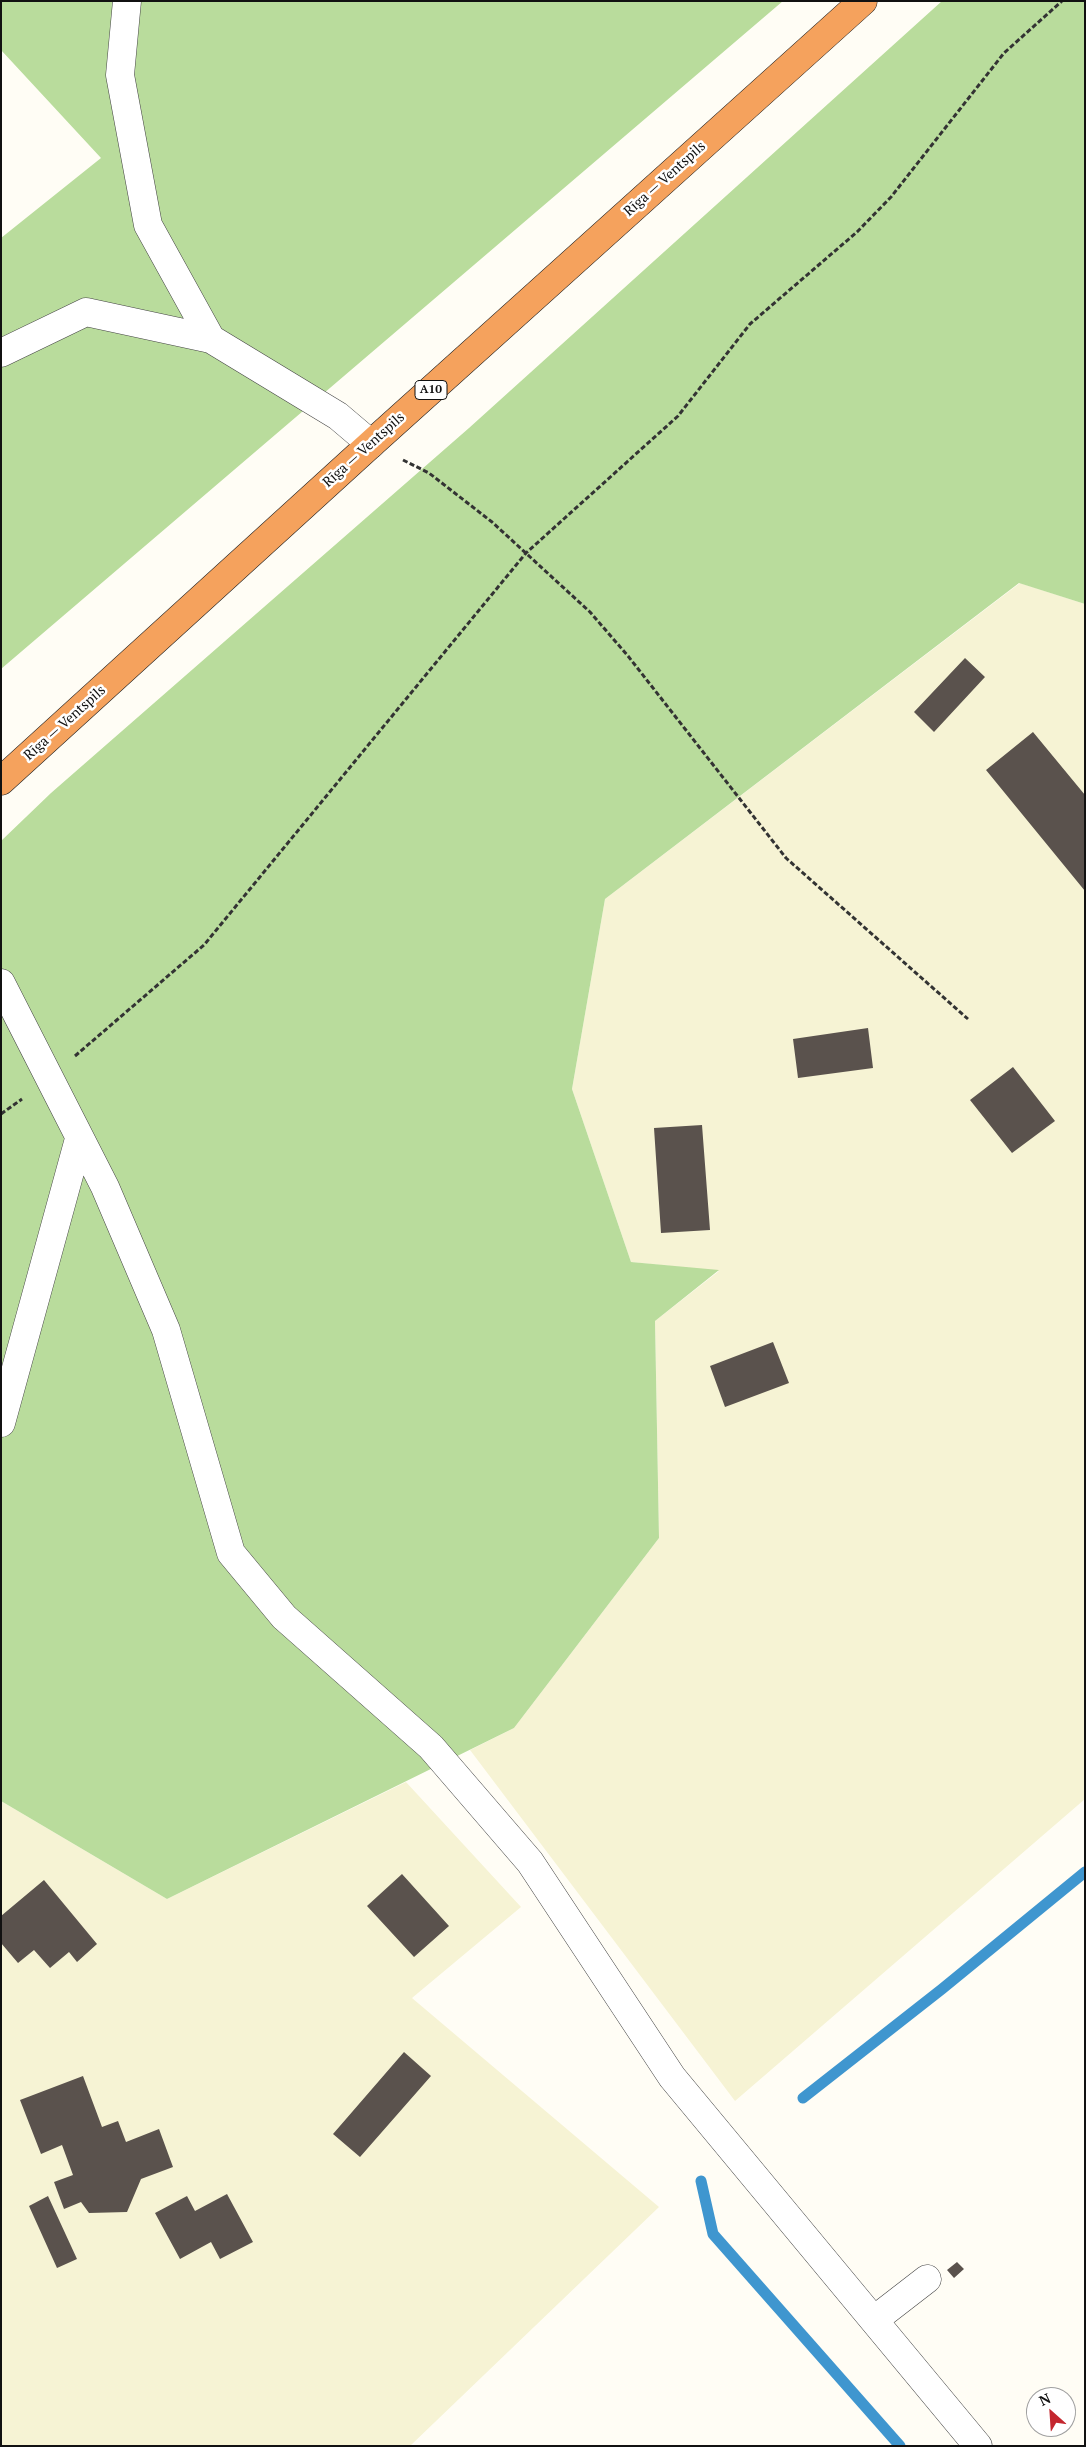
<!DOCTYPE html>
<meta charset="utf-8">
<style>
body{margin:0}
#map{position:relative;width:1086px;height:2447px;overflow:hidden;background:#fffdf5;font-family:"PT Serif",serif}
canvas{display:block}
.frame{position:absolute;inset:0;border:2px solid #111;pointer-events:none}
.north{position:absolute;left:1026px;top:2387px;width:50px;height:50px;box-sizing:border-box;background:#fff;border:1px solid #a0a0a0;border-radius:50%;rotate:334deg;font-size:14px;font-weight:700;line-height:20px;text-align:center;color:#111}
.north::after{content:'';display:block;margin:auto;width:18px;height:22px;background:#c4262e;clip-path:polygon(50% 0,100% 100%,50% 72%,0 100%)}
</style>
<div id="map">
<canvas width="1086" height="2447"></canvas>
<div class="frame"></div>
<div class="north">N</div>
</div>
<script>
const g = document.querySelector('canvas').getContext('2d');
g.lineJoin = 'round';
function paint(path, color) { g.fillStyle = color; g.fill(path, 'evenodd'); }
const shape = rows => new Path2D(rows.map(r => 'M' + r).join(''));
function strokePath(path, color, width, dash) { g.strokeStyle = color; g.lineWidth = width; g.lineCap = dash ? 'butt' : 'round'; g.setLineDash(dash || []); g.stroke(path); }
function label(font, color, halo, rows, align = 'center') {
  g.font = font + ' "PT Serif",serif'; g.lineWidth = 5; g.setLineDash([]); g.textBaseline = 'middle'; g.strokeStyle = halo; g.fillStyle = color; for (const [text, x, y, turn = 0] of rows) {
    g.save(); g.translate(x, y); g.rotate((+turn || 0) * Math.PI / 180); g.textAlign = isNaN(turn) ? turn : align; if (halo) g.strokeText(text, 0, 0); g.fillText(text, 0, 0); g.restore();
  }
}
paint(shape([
 [1020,583,1085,604,1085,1799,735,2101,470,1750,514,1728,659,1538,655,1321,719,1271,631,1262,572,1089,605,899],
 [406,1782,521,1907,412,1998,659,2207,410,2446,1,2446,1,1801,167,1899]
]), '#f6f3d4');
paint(shape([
 [1,1,783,1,1,669,1,238,101,158,1,50],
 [942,1,1085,1,1085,604,1019,583,605,899,572,1089,631,1262,719,1270,655,1321,659,1538,514,1728,167,1899,1,1801,1,841,51,793,469,428]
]), '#b9dc9c');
strokePath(shape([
 [803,2098,942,1989,1085,1872],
 [701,2181,713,2234,900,2446]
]), '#3f96cf', 11);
paint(shape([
 [965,658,985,677,934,732,914,712],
 [1033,732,1085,795,1085,891,986,770],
 [868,1028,873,1068,798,1078,793,1039],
 [1013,1067,1055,1121,1012,1153,970,1100],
 [702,1125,710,1230,661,1233,654,1128],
 [773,1342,789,1383,725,1407,710,1366],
 [402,1874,449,1926,414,1957,367,1906],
 [44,1880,97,1944,77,1962,69,1952,50,1968,34,1950,18,1963,1,1943,1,1916],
 [404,2052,431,2076,360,2157,333,2134],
 [83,2076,102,2127,118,2121,126,2142,159,2129,173,2167,141,2179,127,2212,89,2213,81,2202,64,2209,54,2182,73,2175,62,2145,41,2154,20,2100],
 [227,2194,253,2242,220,2259,211,2242,180,2259,155,2213,187,2196,195,2211],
 [48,2196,77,2259,57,2268,29,2206],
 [957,2262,964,2269,954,2278,947,2270]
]), '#5a524d');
const minor = shape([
 [127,1,120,75,148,225,211,339],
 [1,353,86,312,211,339,338,416,371,444],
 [1,983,105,1187,166,1330,231,1553,284,1617,431,1747,530,1862,672,2077,978,2446],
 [1,1423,79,1139],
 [874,2320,927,2279]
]);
const highway = shape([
 [1,781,371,444,863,1]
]);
strokePath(minor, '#444', 29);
strokePath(highway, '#222', 29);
strokePath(shape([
 [403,460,429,473,492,522,590,612,628,656,786,858,968,1019],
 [75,1056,204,945,526,553,678,416,750,324,857,232,891,197,1004,53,1062,1],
 [1,1114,22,1099]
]), '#333', 3, [5, 2.5]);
strokePath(minor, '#fff', 28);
strokePath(highway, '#f5a25d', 28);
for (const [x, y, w] of [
 [431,390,32]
]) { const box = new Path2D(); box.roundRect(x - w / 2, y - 9.5, w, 19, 4); g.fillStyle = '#fff'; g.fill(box); strokePath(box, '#111', 1); }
label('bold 12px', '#111', null, [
 ["A10",431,390]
]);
label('14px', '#111', '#fff', [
 ["Rīga — Ventspils",665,179,-42],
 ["Rīga — Ventspils",364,450,-42],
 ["Rīga — Ventspils",65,723,-42]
]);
</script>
